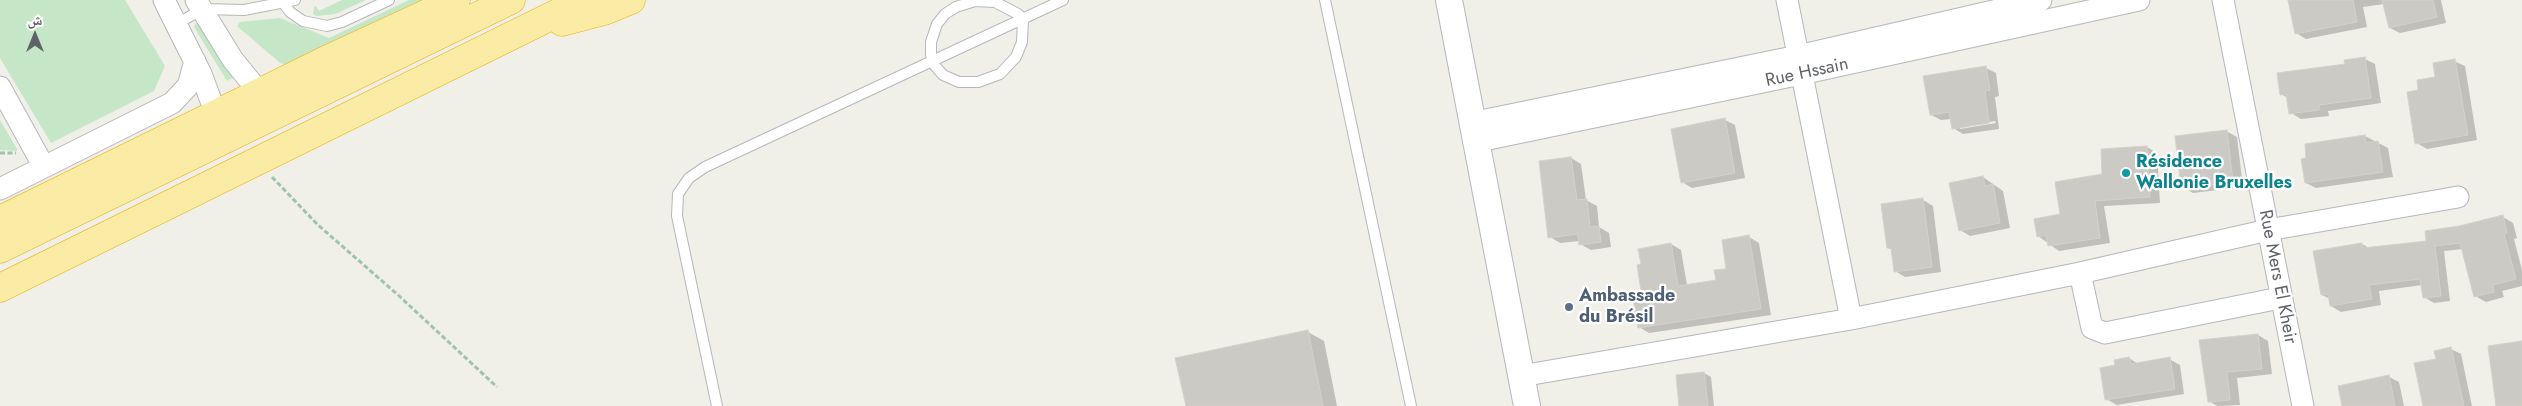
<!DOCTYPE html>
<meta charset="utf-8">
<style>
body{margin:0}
#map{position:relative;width:2522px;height:406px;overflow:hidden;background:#f0efe8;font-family:Jost,"Noto Naskh Arabic",sans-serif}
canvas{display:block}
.north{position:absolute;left:10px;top:10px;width:50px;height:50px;-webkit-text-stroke:4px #fff;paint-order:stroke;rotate:0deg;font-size:14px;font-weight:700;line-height:20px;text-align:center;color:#5f6267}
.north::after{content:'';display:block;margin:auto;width:18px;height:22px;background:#5f6267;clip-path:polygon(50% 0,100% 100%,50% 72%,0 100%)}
</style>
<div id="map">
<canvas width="2522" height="406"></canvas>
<div class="north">ش</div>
</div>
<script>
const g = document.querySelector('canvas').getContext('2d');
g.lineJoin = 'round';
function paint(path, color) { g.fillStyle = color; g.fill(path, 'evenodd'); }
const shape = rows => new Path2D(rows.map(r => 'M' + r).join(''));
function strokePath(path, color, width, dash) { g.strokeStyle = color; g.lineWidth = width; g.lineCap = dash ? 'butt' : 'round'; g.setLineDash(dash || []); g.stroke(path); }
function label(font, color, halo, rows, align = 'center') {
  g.font = font + ' Jost,sans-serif'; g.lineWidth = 4.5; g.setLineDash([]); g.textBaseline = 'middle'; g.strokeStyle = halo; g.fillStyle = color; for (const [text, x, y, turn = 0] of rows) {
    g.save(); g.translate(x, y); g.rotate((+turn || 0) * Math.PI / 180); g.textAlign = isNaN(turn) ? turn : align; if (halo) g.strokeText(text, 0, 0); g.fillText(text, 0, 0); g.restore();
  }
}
paint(shape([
 [0,0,125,0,165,66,154,91,51,143,0,58],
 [342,0,366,0,335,14,317,16,313,14,314,7,316,6,319,11],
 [409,0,439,0,286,65,279,62,237,26,240,22,280,18,329,38],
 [196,23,199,25,234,77,227,81,194,27],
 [0,120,17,149,17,151,0,150]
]), '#c6e6c8');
paint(shape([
 [2290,0,2441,0,2446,23,2400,33,2390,28,2384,4,2363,7,2367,27,2306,39,2296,33],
 [2365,59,2375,64,2381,103,2328,111,2329,116,2301,119,2291,113,2288,98,2281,94],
 [2454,61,2465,66,2477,140,2427,149,2417,143,2437,78],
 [1986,68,1996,73,1999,96,1995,97,1999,129,1963,134,1953,128,1951,119,1941,120,1931,115],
 [1995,121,1996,123,1960,129,1960,126],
 [1725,120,1735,125,1745,178,1692,188,1682,182],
 [2226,131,2237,137,2243,187,2193,193,2183,187],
 [2365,136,2388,148,2393,177,2316,188,2306,183],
 [2147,147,2157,153,2160,203,2104,206,2110,243,2059,251,2038,236,2104,175],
 [1571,158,1581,164,1586,200,1597,206,1599,227,1609,233,1611,247,1591,250,1580,244,1580,241,1560,243,1550,237],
 [1983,177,2003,191,2010,228,1970,236,1960,230],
 [1923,200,1933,206,1941,272,1905,277,1895,271,1893,250,1888,248],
 [2503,217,2513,223,2517,238,2514,239,2522,270,2522,286,2502,291,2504,297,2486,302,2475,296,2463,249,2444,251,2450,301,2434,303,2424,297,2422,285,2379,291,2381,305,2341,312,2331,306,2330,299,2322,295,2362,244,2371,249,2428,242,2460,228],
 [1749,237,1759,243,1771,315,1649,333,1639,327,1643,298,1642,265,1671,244,1681,250,1687,285,1717,281,1728,270],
 [1308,332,1324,341,1337,406,1187,406],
 [2258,335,2268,341,2272,374,2237,378,2240,405,2217,406,2209,401,2201,341],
 [2451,349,2461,354,2472,406,2424,406,2437,360],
 [2129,358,2138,364,2169,359,2180,365,2184,394,2117,405,2106,399,2117,366],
 [1704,373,1711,377,1714,406,1680,406],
 [2389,377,2399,382,2404,406,2343,406]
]), '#0003');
const building = shape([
 [2288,0,2353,0,2357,22,2295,34,2288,0],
 [2382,0,2433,0,2437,17,2389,28,2382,0],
 [2365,57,2371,98,2319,105,2319,110,2289,114,2286,94,2280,95,2277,73,2345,64,2344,60,2365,57],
 [2455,59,2468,135,2415,144,2407,92,2418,90,2417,80,2435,77,2433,63,2455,59],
 [1986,66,1990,90,1985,91,1989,123,1952,129,1949,112,1930,115,1923,76,1986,66],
 [1725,118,1735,173,1681,183,1671,129,1725,118],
 [2227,130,2233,182,2181,188,2175,136,2227,130],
 [2365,135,2366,143,2378,141,2383,172,2305,183,2301,159,2306,158,2305,144,2365,135],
 [2147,146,2150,197,2095,201,2100,238,2048,246,2046,235,2037,237,2034,219,2060,214,2055,182,2102,174,2101,149,2147,146],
 [1571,157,1577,200,1587,199,1590,227,1599,226,1601,242,1579,245,1578,234,1548,238,1539,161,1571,157],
 [1983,176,1985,186,1993,184,2000,223,1959,231,1949,183,1983,176],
 [1923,198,1932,267,1894,272,1891,248,1887,248,1881,204,1923,198],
 [2503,215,2507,233,2504,234,2516,279,2493,285,2494,292,2474,297,2460,243,2435,246,2441,296,2423,298,2420,279,2369,285,2372,299,2330,306,2328,294,2321,295,2313,251,2362,243,2363,248,2426,241,2425,231,2459,226,2503,215],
 [1749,235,1761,309,1638,328,1633,298,1642,297,1637,265,1641,264,1638,249,1671,243,1678,286,1716,280,1714,270,1726,269,1722,240,1749,235],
 [1308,330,1323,406,1186,406,1175,358,1308,330],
 [2258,334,2262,369,2227,372,2230,400,2208,402,2199,340,2258,334],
 [2522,341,2522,406,2496,406,2488,346,2522,341],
 [2451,347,2464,406,2423,406,2414,363,2436,359,2434,351,2451,347],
 [2129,357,2131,364,2170,357,2175,389,2105,400,2100,368,2115,365,2114,360,2129,357],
 [1704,372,1708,406,1679,406,1676,375,1704,372],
 [2389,375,2395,406,2342,406,2338,386,2389,375]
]);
paint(building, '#cccac4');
strokePath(building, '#d5d1c6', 1);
const service = shape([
 [281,0,290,12,303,21,327,26,342,22,389,0],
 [1325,0,1411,406],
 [975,1,995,2,1018,14,1023,19,1022,42,1016,57,1000,74,978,82,959,82,943,75,935,66,931,55,931,42,937,24,945,14,956,7,975,1],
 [178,23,203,9,244,10,295,0],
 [717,406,677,216,678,194,689,178,705,167,1063,0]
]);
const minor = shape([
 [164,0,201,74,216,114],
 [196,0,233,60,260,93],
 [1787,0,1851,319],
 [2223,0,2303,406],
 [0,87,44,167],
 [1471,123,1798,56,2041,0],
 [1474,142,1801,74,2139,0],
 [0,189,172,103,188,86,195,61],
 [2080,273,2092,328,2105,333,2280,298],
 [1521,376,1851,319,2080,273,2268,230,2458,197]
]);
const tertiary = shape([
 [1449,0,1527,406]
]);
const trunk = shape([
 [562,22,604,11,631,0],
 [0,220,324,61,456,0],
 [0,249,511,0],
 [0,288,584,0]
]);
strokePath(service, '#b5b7bb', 12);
strokePath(minor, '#b5b7bb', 23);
strokePath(tertiary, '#b5b7bb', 28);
strokePath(trunk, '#ecb20c', 29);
strokePath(shape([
 [0,153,16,153],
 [272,177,318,225,397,294,497,387]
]), '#9ec4ab', 3, [5, 2.5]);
strokePath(service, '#fff', 10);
strokePath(minor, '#fff', 21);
strokePath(tertiary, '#fff', 26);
strokePath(trunk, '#faeca4', 28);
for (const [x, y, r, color] of [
 [2126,173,5,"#0f9aa8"],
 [1569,307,5,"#5c6f8a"]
]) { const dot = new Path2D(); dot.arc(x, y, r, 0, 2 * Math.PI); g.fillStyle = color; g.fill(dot); strokePath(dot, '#fff', 2); }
label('18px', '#5f6267', '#fff', [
 ["Rue Hssain",1807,73,-12],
 ["Rue Mers El Kheir",2277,277,79]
]);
label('bold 18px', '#0d838f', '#fff', [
 ["Résidence",2136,163],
 ["Wallonie Bruxelles",2136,184]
], 'left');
label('bold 18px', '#4e5e75', '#fff', [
 ["Ambassade",1579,297],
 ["du Brésil",1579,318]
], 'left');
</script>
